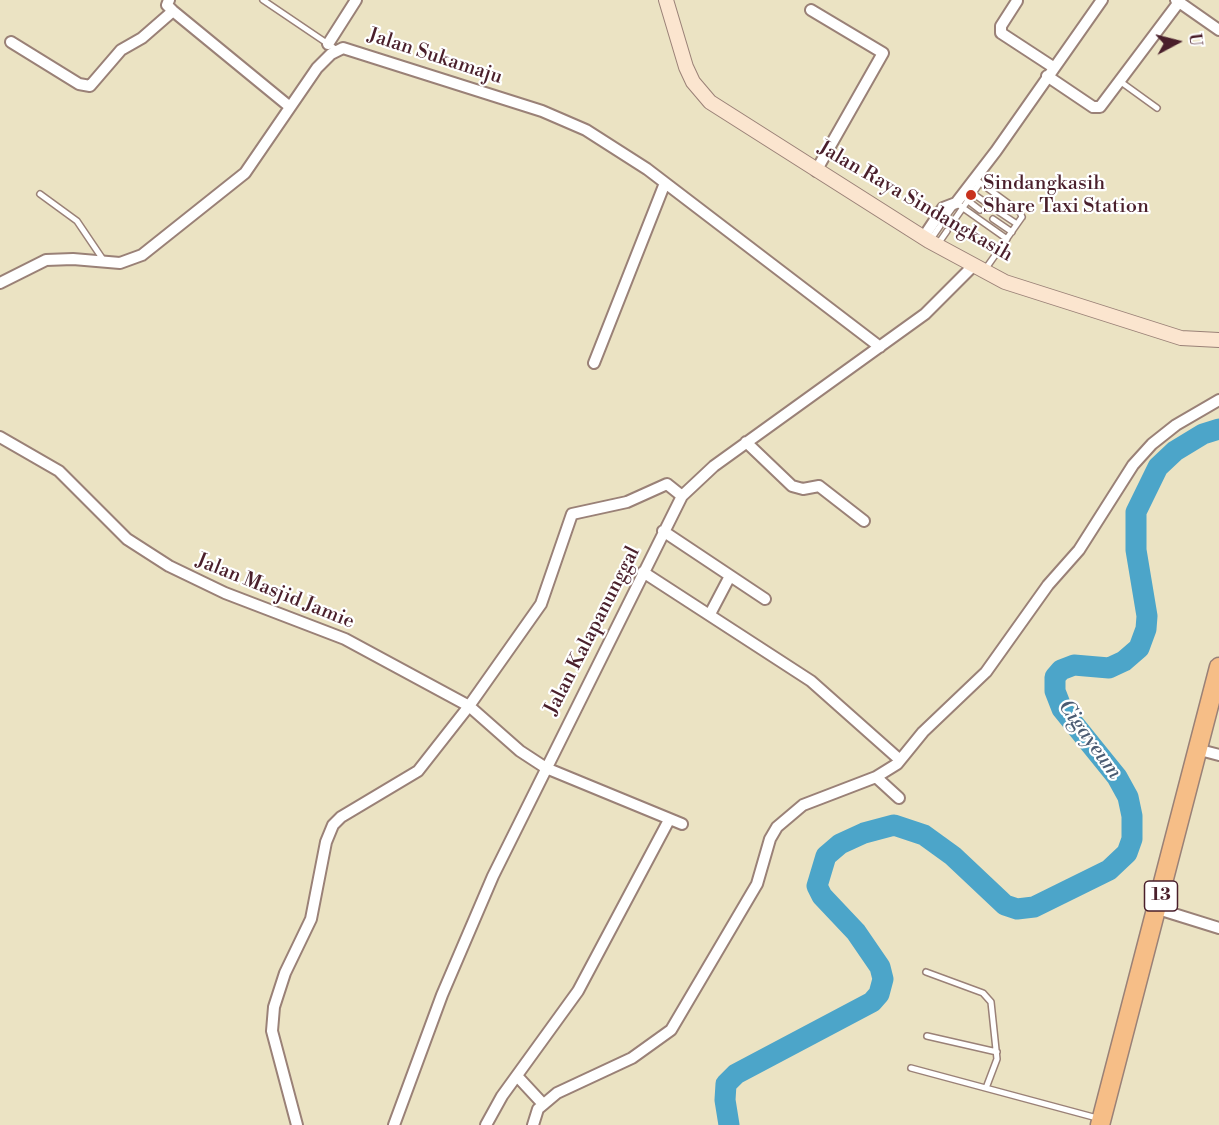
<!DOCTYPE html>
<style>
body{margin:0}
#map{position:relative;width:1219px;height:1125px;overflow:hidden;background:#ebe3c3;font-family:"Libre Bodoni",serif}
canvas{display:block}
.north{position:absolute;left:1147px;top:12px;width:60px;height:60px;-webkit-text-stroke:4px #fff;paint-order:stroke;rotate:83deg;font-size:16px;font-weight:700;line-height:24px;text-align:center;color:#4a1f2b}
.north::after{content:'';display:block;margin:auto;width:21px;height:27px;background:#4a1f2b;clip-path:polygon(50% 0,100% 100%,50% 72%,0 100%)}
</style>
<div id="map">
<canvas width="1219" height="1125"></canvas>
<div class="north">U</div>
</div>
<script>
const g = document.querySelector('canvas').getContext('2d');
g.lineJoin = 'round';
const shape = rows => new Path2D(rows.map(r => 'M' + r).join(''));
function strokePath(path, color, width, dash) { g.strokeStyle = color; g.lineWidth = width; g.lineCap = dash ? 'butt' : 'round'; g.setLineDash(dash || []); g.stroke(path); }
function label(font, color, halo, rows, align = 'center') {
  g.font = font + ' "Libre Bodoni",serif'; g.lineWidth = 4.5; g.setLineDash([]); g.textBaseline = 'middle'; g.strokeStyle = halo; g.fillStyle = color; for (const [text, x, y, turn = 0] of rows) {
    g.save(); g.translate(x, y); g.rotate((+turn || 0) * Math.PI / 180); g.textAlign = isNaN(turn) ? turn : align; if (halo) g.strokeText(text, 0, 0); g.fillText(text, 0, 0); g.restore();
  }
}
strokePath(shape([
 [729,1125,725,1100,726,1084,736,1074,872,1002,879,994,883,979,880,967,856,932,822,896,817,886,826,856,840,844,864,833,894,825,924,835,953,856,1005,905,1017,909,1034,907,1109,870,1127,853,1132,839,1132,816,1128,797,1117,777,1062,709,1055,691,1055,677,1061,670,1074,665,1109,668,1124,661,1139,648,1146,629,1147,616,1136,550,1136,512,1158,467,1175,451,1203,434,1219,429]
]), '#4ca5c9', 21);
const lane = shape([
 [263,0,337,50],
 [1121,82,1157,108],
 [975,179,1020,212,1022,217],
 [972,193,985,202],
 [40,194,77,221,104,261],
 [967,200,980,210],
 [999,212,1017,224],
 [948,214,956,203,1007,239],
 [955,219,980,183],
 [993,219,1012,232],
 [931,239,940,226],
 [938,244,947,231],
 [984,271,1022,217],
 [926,972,983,993,991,1002,997,1059,986,1088],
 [927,1036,997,1052],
 [911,1068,1097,1118]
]);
const street = shape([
 [169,0,167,5,173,11,290,107],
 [1176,0,1219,30],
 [1017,1,1001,26,1001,33,1053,67],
 [811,10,883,53,816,171],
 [11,42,79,84,90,86,121,50,142,38,173,11],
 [328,44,356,0],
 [1047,76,1093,107,1100,107,1179,2],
 [923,238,943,208,956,203,996,151,1102,0],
 [0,283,46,260,73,259,120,263,142,255,245,173,317,68,331,54,343,48,542,111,586,130,647,169,880,347],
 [594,363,665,183],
 [0,437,59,471,127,539,169,566,225,593,345,639,469,706,520,751,546,768,682,824],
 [746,442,792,486,803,489,819,486,864,521],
 [663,531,765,599],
 [643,572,811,681,900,760],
 [710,614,730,576],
 [1200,750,1219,755],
 [876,777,899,798],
 [1158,909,1219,928],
 [517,1076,543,1104],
 [297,1125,272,1031,274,1007,285,973,311,919,326,842,333,825,341,817,418,771,469,706,541,604,572,514,627,502,667,484,682,496],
 [394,1125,442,995,493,876,682,496,714,466,925,314,973,266],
 [486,1125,502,1096,578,991,669,820],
 [533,1125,538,1109,557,1093,632,1058,671,1030,757,884,770,839,777,827,803,805,876,777,897,764,923,732,986,672,1048,585,1079,550,1133,465,1152,444,1176,425,1219,400]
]);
const secondary = shape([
 [666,0,686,67,693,82,710,102,929,241,1005,282,1181,338,1219,340]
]);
const highway = shape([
 [1100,1125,1219,667]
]);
strokePath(lane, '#9a8177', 8);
strokePath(street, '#9a8177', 14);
strokePath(secondary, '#9a8177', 16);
strokePath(highway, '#9a8177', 21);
strokePath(lane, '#fff', 5);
strokePath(street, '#fff', 10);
strokePath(secondary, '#fbe5cf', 14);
strokePath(highway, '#f6be87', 18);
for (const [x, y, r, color] of [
 [971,195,6,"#c8321e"]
]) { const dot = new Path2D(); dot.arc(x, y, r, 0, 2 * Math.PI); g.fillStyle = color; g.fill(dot); strokePath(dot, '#fff', 2); }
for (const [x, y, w] of [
 [1161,896,33]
]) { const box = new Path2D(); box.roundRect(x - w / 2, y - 15, w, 30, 4.5); g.fillStyle = '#fff'; g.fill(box); strokePath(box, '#4a1f2b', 1.5); }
label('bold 18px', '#4a1f2b', null, [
 ["13",1161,896]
]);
label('20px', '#4a1f2b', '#fff', [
 ["Jalan Sukamaju",435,57,18],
 ["Jalan Raya Sindangkasih",915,202,30],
 ["Jalan Masjid Jamie",275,592,22],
 ["Jalan Kalapanunggal",593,631,-63]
]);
label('20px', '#4a1f2b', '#fff', [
 ["Sindangkasih",983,184],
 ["Share Taxi Station",983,207]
], 'left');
label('italic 21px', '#4b5b72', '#fff', [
 ["Cigayeum",1089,740,54]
]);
</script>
